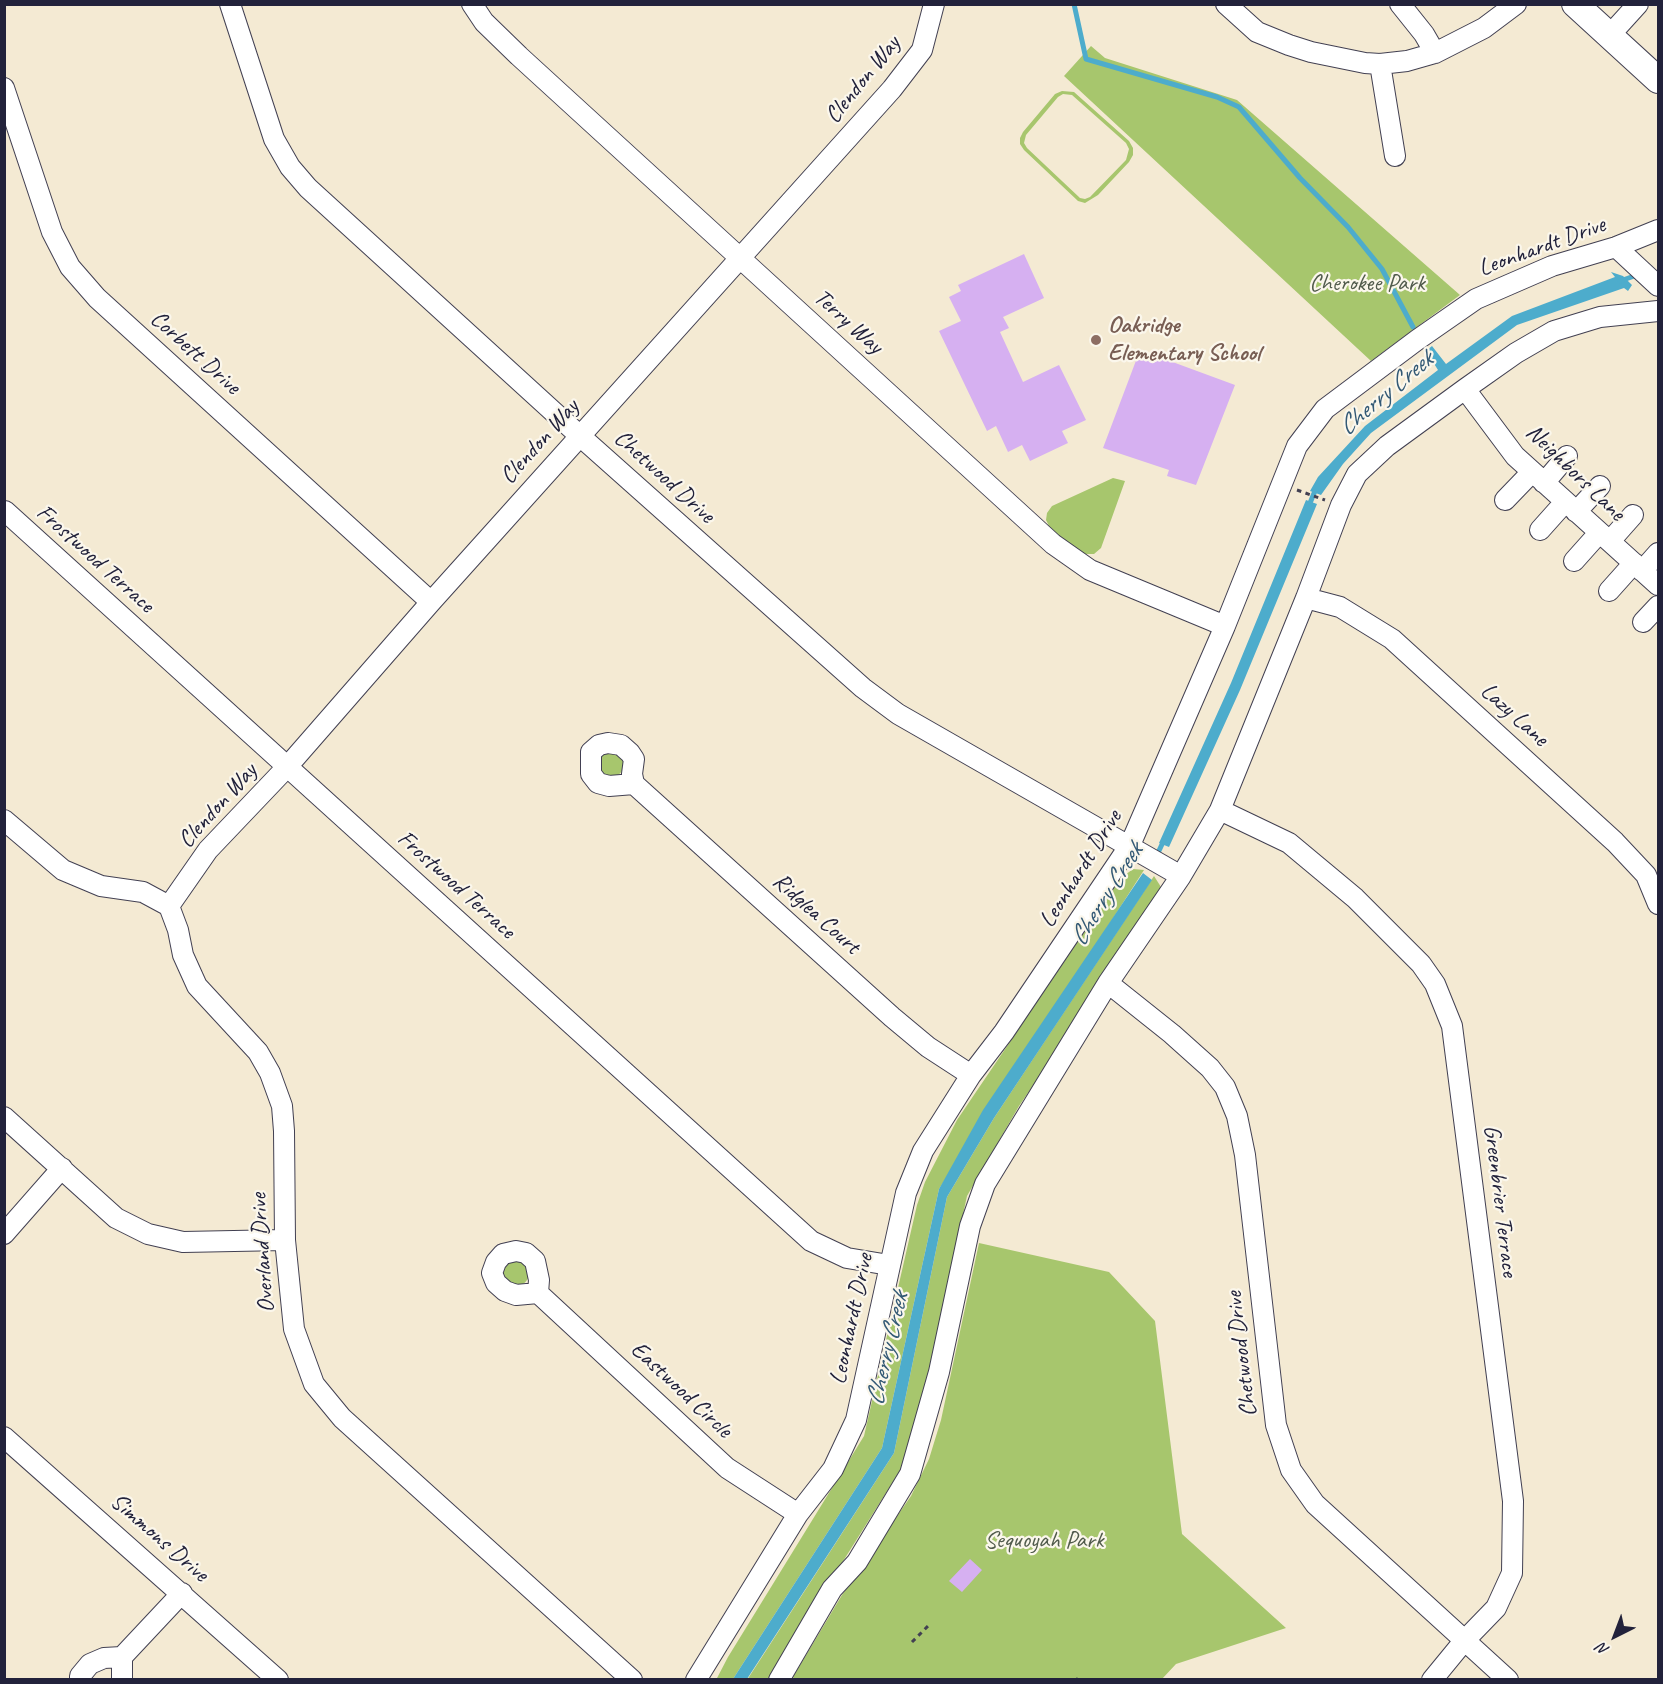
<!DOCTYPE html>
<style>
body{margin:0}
#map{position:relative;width:1663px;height:1684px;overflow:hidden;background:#f4ead3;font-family:Caveat,sans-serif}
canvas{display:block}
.frame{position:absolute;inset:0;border:6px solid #22223b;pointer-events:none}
.north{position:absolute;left:1585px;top:1606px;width:60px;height:60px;-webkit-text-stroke:4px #fbf7ec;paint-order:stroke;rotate:222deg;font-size:16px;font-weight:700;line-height:24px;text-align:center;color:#22223b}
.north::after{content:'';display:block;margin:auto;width:21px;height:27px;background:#22223b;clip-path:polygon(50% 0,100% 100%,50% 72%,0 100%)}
</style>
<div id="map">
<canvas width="1663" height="1684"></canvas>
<div class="frame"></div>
<div class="north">N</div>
</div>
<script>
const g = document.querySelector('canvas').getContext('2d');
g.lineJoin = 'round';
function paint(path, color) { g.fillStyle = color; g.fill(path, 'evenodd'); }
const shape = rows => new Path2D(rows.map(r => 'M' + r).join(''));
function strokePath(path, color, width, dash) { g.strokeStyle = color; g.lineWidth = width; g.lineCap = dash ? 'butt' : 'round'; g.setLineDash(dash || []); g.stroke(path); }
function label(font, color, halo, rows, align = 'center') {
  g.font = font + ' Caveat,sans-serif'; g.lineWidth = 4.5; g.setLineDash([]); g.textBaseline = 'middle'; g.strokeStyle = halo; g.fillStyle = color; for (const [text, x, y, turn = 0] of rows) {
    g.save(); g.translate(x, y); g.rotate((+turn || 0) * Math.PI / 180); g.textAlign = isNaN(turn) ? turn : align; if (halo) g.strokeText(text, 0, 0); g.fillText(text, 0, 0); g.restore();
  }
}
paint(shape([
 [1091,46,1105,58,1237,100,1460,295,1371,361,1064,76],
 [1062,91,1074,92,1129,141,1133,148,1133,155,1129,162,1098,195,1085,203,1078,201,1024,150,1020,144,1020,138,1023,132,1055,94],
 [1063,94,1072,95,1126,143,1129,149,1126,160,1090,197,1085,199,1080,198,1027,148,1024,143,1026,135,1058,97],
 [1113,478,1125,481,1101,548,1094,554,1081,554,1050,528,1046,520,1047,513,1052,506],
 '598 764a13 13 0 1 1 26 0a13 13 0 1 1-26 0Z',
 [1133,869,1144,870,939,1189,882,1448,733,1679,716,1680,728,1657,864,1436,917,1205,925,1182,957,1120,1121,878],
 [1154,876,1161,887,1158,902,1019,1106,967,1196,916,1432,906,1461,769,1679,747,1680,894,1453,947,1197,994,1118],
 [979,1243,1109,1272,1155,1321,1182,1534,1286,1628,1176,1664,1162,1679,795,1680,793,1677,842,1595,911,1496,929,1459,941,1420],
 '503 1273a13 13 0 1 1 26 0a13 13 0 1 1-26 0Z'
]), '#a7c66d');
paint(shape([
 [1611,272,1623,276,1632,285,1628,291,1624,288,1517,325,1371,433,1343,464,1321,495,1310,491,1318,477,1365,426,1438,370,1426,351,1432,346,1446,364,1512,316,1615,277],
 [1306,500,1317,504,1240,690,1169,847,1159,843,1231,683],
 [1143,873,1152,880,994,1118,947,1197,894,1453,747,1679,733,1679,882,1448,939,1189,983,1110]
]), '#4daccc');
strokePath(shape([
 [1074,4,1086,59,1217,97,1239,107,1300,178,1348,227,1382,269,1413,327],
 [1620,281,1640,274],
 [1308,508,1317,486],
 [1156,857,1165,838]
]), '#4daccc', 5);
paint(shape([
 [1024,254,1044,298,1003,317,1009,328,1000,332,1023,382,1059,365,1086,420,1062,431,1068,443,1030,461,1022,445,1008,452,996,426,987,431,939,331,961,321,949,297,961,291,958,285],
 [1140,350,1235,385,1196,485,1167,476,1169,470,1103,448],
 [970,1559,982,1570,962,1592,949,1581]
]), '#d6b0f1');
const minor = shape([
 [230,4,274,139,290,167,308,188,580,436,863,688,898,714,1181,876],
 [472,4,484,22,519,56,1053,544,1090,570,1225,626],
 [1226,4,1257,32,1289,45,1311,52,1365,63,1380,64,1407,61,1435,53,1484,28,1516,4],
 [1400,4,1424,34,1435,53],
 [1609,36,1638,4],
 [1380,64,1395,156],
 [4,88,52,232,70,267,97,298,431,602],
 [1616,247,1658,286],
 [1465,389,1515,456,1658,585],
 [1544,483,1567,456],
 [1505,500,1532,472],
 [5,511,811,1241,847,1258,889,1265],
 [1576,512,1600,486],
 [1540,530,1565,502],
 [1610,541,1633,515],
 [1574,561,1599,533],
 [1642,571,1658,553],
 [1609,591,1634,563],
 [1306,598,1340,607,1392,639,1615,842,1646,875,1658,904],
 [1643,622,1658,606],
 [634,784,609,786,598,783,591,774,591,752,599,745,608,743,621,745,630,753,634,759,632,774,634,784,892,1017,928,1047,971,1075],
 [1220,810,1289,843,1355,898,1421,964,1435,984,1452,1026,1513,1501,1512,1573,1496,1608,1464,1641,1432,1680],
 [4,820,63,870,101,886,143,892,169,906,178,930,183,955,197,986,258,1052,270,1073,282,1106,284,1131,285,1240,294,1329,314,1384,342,1418,632,1680],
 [169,906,208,850,287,767,431,602,892,89,922,50,934,4],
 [1108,983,1172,1034,1210,1068,1225,1087,1237,1116,1245,1155,1276,1425,1291,1470,1315,1504,1508,1680],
 [4,1117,116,1218,148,1234,183,1242,285,1240],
 [4,1234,62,1168],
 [538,1293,516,1295,505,1291,496,1283,492,1273,496,1262,503,1254,516,1251,526,1253,535,1261,539,1280,538,1293,727,1468,798,1514],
 [4,1437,278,1680],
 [122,1657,122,1680],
 [80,1680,80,1676,90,1664,104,1658,122,1657,182,1593],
 [696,1680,798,1514,833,1469,856,1420,906,1193,923,1151,971,1075,1004,1032,1130,845,1225,626,1297,446,1325,409,1417,340,1476,299,1552,266,1616,247,1658,230],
 [779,1680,832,1589,857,1562,910,1474,939,1372,970,1226,985,1184,1108,983,1181,876,1220,810,1306,598,1341,505,1357,474,1387,446,1465,389,1516,353,1554,331,1600,317,1658,311]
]);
const major = shape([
 [1575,4,1658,80]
]);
strokePath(minor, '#424052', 22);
strokePath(major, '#424052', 28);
strokePath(shape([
 [1297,490,1325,500],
 [912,1642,929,1625],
 [1077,1680,1078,1678]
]), '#424052', 3, [4.5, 4.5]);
strokePath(minor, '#fff', 20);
strokePath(major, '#fff', 26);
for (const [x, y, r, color] of [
 [1096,340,6,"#8d6e63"]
]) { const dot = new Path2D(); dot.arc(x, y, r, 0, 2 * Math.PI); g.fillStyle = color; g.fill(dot); strokePath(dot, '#fbf7ec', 2); }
label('24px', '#22223b', '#fbf7ec', [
 ["Clendon Way",863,80,-51],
 ["Leonhardt Drive",1542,247,-20],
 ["Terry Way",848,322,42],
 ["Corbett Drive",195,353,42],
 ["Clendon Way",540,442,-48],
 ["Neighbors Lane",1575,473,44],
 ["Chetwood Drive",664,477,42],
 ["Frostwood Terrace",95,559,42],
 ["Lazy Lane",1514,715,42],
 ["Clendon Way",218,806,-48],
 ["Leonhardt Drive",1081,869,-58],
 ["Frostwood Terrace",456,885,42],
 ["Ridglea Court",816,914,42],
 ["Greenbrier Terrace",1500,1201,83],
 ["Overland Drive",263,1253,-94],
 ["Leonhardt Drive",852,1319,-78],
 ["Chetwood Drive",1242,1354,-97],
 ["Eastwood Circle",681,1390,43],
 ["Simmons Drive",159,1538,41]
]);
label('24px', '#515b4c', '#fbf7ec', [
 ["Cherokee Park",1367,284],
 ["Sequoyah Park",1044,1541]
]);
label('bold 24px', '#785e54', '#fbf7ec', [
 ["Oakridge",1108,326],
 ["Elementary School",1108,354]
], 'left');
label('italic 26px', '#335975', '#fbf7ec', [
 ["Cherry Creek",1386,394,-40],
 ["Cherry Creek",1107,895,-58],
 ["Cherry Creek",888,1349,-77]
]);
</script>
